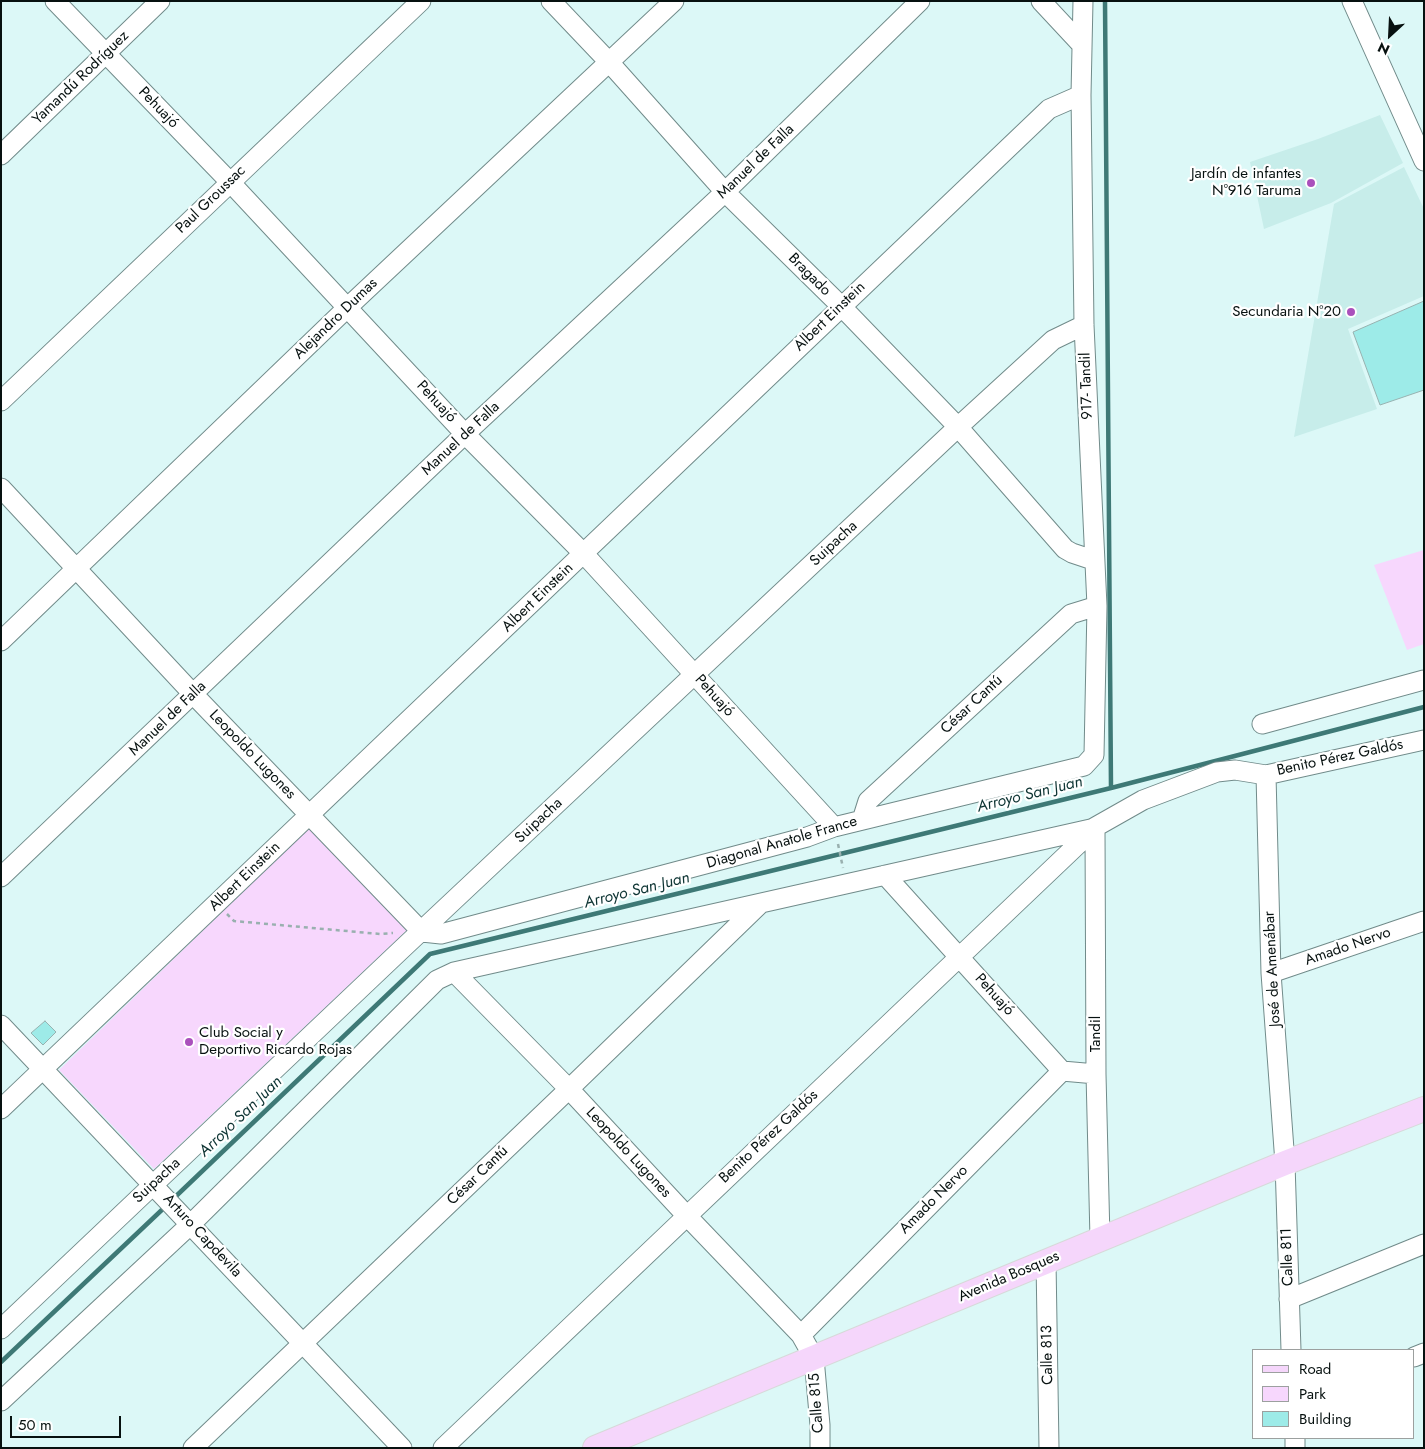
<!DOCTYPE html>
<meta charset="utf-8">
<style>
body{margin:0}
#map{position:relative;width:1425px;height:1449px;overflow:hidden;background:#dcf8f7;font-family:Jost,sans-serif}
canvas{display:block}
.frame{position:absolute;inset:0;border:2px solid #071110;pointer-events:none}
.legend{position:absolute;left:1252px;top:1349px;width:162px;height:90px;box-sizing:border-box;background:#fff;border:1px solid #9ca09f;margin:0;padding:6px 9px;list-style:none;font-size:15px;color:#071110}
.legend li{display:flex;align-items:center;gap:10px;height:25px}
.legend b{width:25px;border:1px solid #9ca09f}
.north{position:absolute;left:1365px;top:10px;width:50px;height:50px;-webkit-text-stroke:4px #fff;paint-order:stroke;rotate:205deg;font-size:14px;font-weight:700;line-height:20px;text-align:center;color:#071110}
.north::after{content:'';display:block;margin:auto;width:18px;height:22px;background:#071110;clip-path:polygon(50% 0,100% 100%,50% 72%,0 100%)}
.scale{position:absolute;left:10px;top:1416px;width:111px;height:22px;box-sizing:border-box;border:2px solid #071110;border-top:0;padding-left:6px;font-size:15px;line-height:18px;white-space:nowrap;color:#071110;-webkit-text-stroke:4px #fff;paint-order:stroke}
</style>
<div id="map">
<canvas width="1425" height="1449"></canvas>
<div class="frame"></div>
<ul class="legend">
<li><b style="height:6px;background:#f5d6fb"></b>Road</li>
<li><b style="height:14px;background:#f7d7fd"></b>Park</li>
<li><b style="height:14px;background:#9debe8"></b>Building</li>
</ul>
<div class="north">N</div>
<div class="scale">50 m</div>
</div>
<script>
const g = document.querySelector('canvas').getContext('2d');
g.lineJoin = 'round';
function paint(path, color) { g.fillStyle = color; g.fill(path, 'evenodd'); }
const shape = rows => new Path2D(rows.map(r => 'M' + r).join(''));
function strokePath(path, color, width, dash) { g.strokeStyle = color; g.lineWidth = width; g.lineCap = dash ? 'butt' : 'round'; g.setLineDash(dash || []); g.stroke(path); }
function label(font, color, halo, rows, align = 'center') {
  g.font = font + ' Jost,sans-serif'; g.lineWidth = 4.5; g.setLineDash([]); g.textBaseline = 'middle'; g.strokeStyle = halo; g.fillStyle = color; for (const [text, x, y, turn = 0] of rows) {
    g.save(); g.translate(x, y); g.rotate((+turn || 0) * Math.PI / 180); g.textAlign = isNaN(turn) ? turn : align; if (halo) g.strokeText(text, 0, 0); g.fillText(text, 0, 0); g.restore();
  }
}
paint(shape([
 [1380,115,1403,163,1331,203,1264,229,1250,162,1318,139],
 [1404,167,1424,209,1424,296,1348,329,1377,409,1294,437,1334,204]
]), '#c7edea');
paint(shape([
 [1424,550,1424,644,1407,650,1374,565],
 [310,827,407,930,154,1169,59,1070]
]), '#f7d7fd');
strokePath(shape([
 [1105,1,1111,788],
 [173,1199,430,954,1111,788,1424,707],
 [1,1362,166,1206]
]), '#3e7976', 4.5);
const building = shape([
 [1424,301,1424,390,1380,405,1353,332,1424,301],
 [45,1021,56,1032,43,1045,31,1033,45,1021]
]);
paint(building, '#9debe8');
strokePath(building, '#97b2b0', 1);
const minor = shape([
 [55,1,230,182,465,434,584,554,834,827],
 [551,1,609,62,725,192,841,306,958,427,1065,549,1072,553,1093,560],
 [1041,1,1082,45],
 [1352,1,1424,161],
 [1,155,160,1],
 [1,401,421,1],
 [1,488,194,695,422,932,441,934,807,837,834,827,1084,766,1094,755,1097,606,1084,325,1081,95,1083,1],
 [1,641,348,307,674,1],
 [1262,724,1424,680],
 [1266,775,1271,973,1285,1163,1291,1350],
 [862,820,868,801,1071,614,1097,606],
 [1095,828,1096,1074,1100,1239],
 [1090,830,1143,800,1217,772,1235,770,1266,775,1424,740],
 [885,875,1062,1071],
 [1,877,465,434,725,192,920,1],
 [454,972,569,1089,686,1215,801,1335],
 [1271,973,1424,921],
 [1,1025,402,1448],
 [1,1109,1049,109,1081,95],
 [1046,1261,1049,1448],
 [1289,1299,1424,1244],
 [1,1329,403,948,958,427,1053,340,1084,325],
 [1414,1357,1424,1353],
 [1,1401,191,1224,437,980,454,972,1095,828],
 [1295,1438,1295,1448],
 [193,1448,569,1089,760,904],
 [443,1448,1094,829],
 [820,1448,820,1425,814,1358,801,1335,1062,1071,1096,1074]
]);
const major = shape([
 [595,1448,1285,1163,1424,1109]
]);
strokePath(minor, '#718b8a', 21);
strokePath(major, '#d7d9d9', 26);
strokePath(shape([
 [838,844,843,868],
 [227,914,234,921,380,934,393,933]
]), '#99b0af', 2.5, [4, 4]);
strokePath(minor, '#fff', 19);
strokePath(major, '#f5d6fb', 24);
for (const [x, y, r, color] of [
 [1311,183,5,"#aa50bc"],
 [1351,312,5,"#aa50bc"],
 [189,1042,5,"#aa50bc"]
]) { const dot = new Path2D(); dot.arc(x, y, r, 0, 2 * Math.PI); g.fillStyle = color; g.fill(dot); strokePath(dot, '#fff', 2); }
label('15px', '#071110', '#fff', [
 ["Yamandú Rodríguez",81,78,-44],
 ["Pehuajó",158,108,46],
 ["Manuel de Falla",756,162,-44],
 ["Paul Groussac",211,200,-44],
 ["Bragado",809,275,45],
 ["Albert Einstein",830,317,-44],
 ["Alejandro Dumas",336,319,-44],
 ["917- Tandil",1087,386,-92],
 ["Pehuajó",436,402,47],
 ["Manuel de Falla",461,439,-43],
 ["Suipacha",834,544,-43],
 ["Albert Einstein",538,598,-44],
 ["Pehuajó",714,696,48],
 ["César Cantú",972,705,-43],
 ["Manuel de Falla",168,719,-44],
 ["Leopoldo Lugones",252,755,46],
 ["Benito Pérez Galdós",1340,758,-12],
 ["Suipacha",539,821,-43],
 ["Diagonal Anatole France",782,843,-16],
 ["Albert Einstein",245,877,-44],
 ["Amado Nervo",1348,947,-19],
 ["José de Amenábar",1273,969,-93],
 ["Pehuajó",994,995,48],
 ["Tandil",1096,1034,-90],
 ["Benito Pérez Galdós",769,1137,-43],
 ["Leopoldo Lugones",628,1153,47],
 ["César Cantú",478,1176,-44],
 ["Suipacha",157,1181,-43],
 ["Amado Nervo",934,1200,-45],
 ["Arturo Capdevila",202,1236,47],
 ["Calle 811",1288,1257,-92],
 ["Avenida Bosques",1009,1277,-23],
 ["Calle 813",1048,1355,-91],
 ["Calle 815",817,1403,-94]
]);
label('15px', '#071110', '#fff', [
 ["Jardín de infantes",1301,174],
 ["Nº916 Taruma",1301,191],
 ["Secundaria N°20",1341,312],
 ["Club Social y",199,1033,"left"],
 ["Deportivo Ricardo Rojas",199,1050,"left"]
], 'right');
label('italic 16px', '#0d3433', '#fff', [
 ["Arroyo San Juan",1030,795,-14],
 ["Arroyo San Juan",637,891,-14],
 ["Arroyo San Juan",241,1117,-44]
]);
</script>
